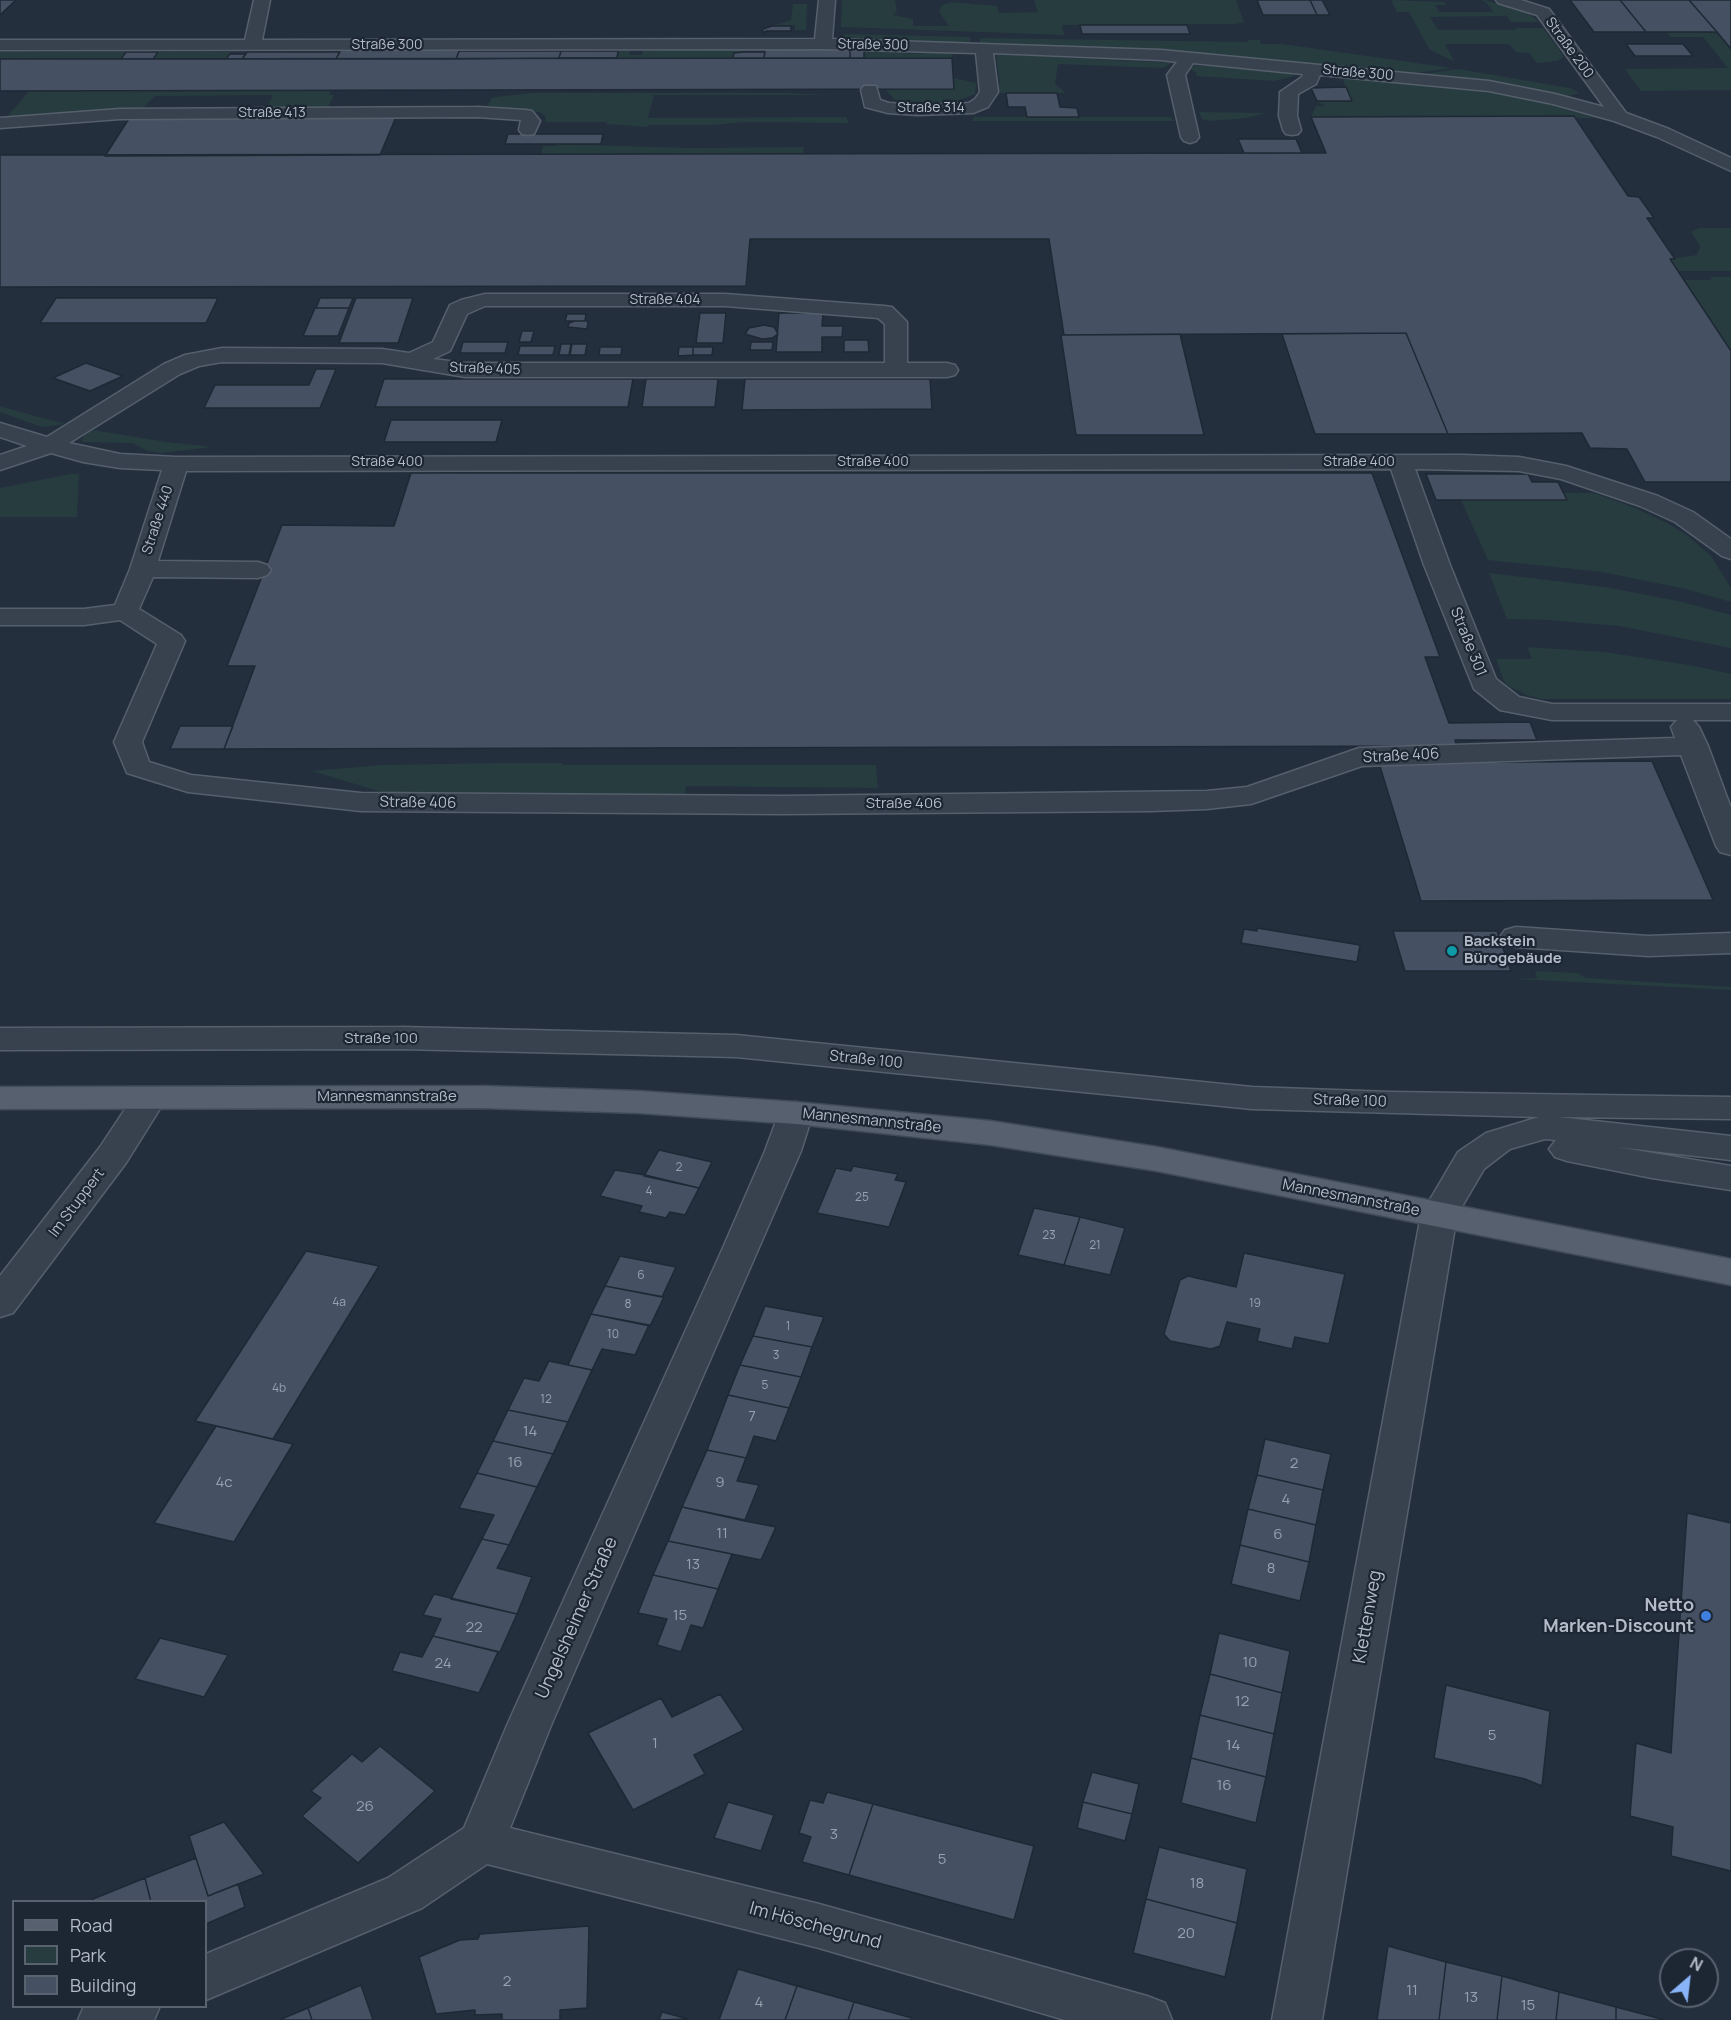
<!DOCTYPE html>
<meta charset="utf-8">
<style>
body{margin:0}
#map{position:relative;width:1731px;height:2020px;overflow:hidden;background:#242f3e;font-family:Manrope,sans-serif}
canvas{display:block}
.legend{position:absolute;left:12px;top:1900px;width:195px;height:108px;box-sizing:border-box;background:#1d2633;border:2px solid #59626f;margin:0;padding:8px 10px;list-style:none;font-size:18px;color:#b4bcc9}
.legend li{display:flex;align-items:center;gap:12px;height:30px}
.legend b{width:30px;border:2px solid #59626f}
.north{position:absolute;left:1659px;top:1948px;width:60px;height:60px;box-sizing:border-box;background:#1d2633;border:2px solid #59626f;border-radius:50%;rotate:28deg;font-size:16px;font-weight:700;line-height:24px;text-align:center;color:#b4bcc9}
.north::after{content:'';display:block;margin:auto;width:21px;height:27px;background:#8ab4f8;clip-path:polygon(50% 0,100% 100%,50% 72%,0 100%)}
</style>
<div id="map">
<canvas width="1731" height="2020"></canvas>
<ul class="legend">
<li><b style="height:8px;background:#56606e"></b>Road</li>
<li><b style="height:16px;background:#263c3f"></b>Park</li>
<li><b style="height:16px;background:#455162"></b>Building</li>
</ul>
<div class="north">N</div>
</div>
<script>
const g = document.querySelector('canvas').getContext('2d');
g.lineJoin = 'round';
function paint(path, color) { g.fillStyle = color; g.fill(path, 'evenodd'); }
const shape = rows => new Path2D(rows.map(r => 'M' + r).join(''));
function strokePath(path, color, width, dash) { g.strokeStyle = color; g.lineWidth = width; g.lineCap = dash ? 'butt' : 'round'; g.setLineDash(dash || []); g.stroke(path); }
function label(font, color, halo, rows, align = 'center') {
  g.font = font + ' Manrope,sans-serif'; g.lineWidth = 4.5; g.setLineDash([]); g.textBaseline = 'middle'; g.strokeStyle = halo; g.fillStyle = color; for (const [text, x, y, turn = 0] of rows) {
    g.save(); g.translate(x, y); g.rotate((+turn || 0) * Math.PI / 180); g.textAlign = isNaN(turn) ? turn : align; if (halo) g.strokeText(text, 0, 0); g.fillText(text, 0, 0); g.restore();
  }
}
paint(shape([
 [842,0,895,0,897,11,893,15,913,19,913,26,949,26,939,12,942,5,952,2,997,6,999,13,1038,12,1034,0,1236,0,1244,22,1236,24,1062,25,1064,35,841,27],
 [1391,0,1444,2,1446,5,1435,5,1439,12,1493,12,1487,3,1482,0,1485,0,1529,14,1539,22,1511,22,1507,16,1430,17,1438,30,1516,30,1515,28,1543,28,1564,57,1557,61,1537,63,1529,53,1516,52,1509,44,1445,44,1454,61,1447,58,1429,49,1409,12,1397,12],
 [793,4,807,4,806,30,795,30,795,25,772,26,791,20],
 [1666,32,1717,32,1731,49,1731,90,1641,91,1625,69,1728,68,1703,37,1671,37],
 [847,34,970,37,970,44,851,40,842,37,843,35],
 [980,38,1248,42,1249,40,1260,40,1261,44,1282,44,1452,68,1416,73,1200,54,980,44],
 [658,50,744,50,744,53,734,53,733,59,617,58,618,51,630,51,629,55,642,55,643,51],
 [869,50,908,51,907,54,951,52,952,58,864,58,864,52,869,52],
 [0,52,126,52,121,59,0,59],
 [157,52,231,52,226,59,153,59],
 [996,55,1017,55,1172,63,1163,68,1058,64,1055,84,1066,93,1001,93,998,90,1000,84],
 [1195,65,1292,73,1294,76,1274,81,1196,76,1197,73,1190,69],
 [1458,69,1570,88,1580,93,1567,96,1498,83,1423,74],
 [953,78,976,83,975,94,952,103,921,105,894,99,885,89,954,89],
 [1342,78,1427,84,1493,93,1547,104,1596,118,1311,117,1316,106,1325,106,1317,101,1352,101],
 [331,90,329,95,334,95,327,109,266,109,273,95,155,96,142,109,8,116,29,91],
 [532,93,787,93,828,95,654,95,648,118,846,117,849,123,745,122,714,125,648,125,648,127,606,124,607,122,545,122,546,117,540,112,500,110,487,105,492,98,496,97],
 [1199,112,1266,113,1246,118,1210,121,1202,119],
 [974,117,1171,117,1174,121,972,121],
 [558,144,690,148,804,147,803,155,541,155,543,146,556,146],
 [1699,228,1731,228,1731,271,1678,271,1670,259,1697,255,1700,246,1691,232],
 [1710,277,1731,277,1731,351,1684,280,1712,280],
 [0,406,35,416,66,424,42,427,0,412],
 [93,430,167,442,212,447,161,453,147,451,133,443,83,442,82,440,84,436],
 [70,474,79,474,77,517,0,517,0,488],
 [1563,493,1594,493,1635,508,1667,523,1688,536,1711,556,1731,588,1731,602,1686,589,1602,572,1488,560,1461,500,1566,500],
 [1489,573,1605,587,1678,601,1731,615,1731,648,1619,626,1549,620,1507,619],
 [1527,647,1604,652,1695,666,1731,674,1731,699,1541,699,1527,695,1510,687,1504,681,1496,659,1532,659],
 [498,763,562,763,563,765,876,765,878,788,686,786,684,798,398,797,312,771,381,765],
 [1538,971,1578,973,1586,978,1731,987,1731,990,1514,979,1537,978,1535,973]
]), '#263c3f');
const building = shape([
 [0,0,16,0,0,15,0,0],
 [1257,0,1310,0,1317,15,1263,15,1257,0],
 [1310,0,1322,0,1330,15,1317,15,1310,0],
 [1570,0,1620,0,1646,32,1594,32,1570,0],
 [1620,0,1689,0,1717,32,1646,32,1620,0],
 [1689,0,1731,0,1731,49,1717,32,1689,0],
 [1080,25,1187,25,1190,34,1082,34,1080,25],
 [772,26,791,26,791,31,766,31,763,33,763,29,772,26],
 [1626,44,1683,44,1693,56,1635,56,1626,44],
 [341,49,460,49,456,59,336,59,341,49],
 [765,49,850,49,850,58,764,58,765,49],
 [850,49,864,49,864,58,850,58,850,49],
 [459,51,561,51,559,58,456,59,459,51],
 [561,51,618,51,617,58,559,58,561,51],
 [126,52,158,52,153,59,121,59,126,52],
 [247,52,340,52,336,59,242,59,247,52],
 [744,52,765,52,764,58,733,58,734,53,744,52],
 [230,54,246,54,242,59,226,59,230,54],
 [952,58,954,89,0,91,0,59,952,58],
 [1346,87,1352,101,1317,101,1311,88,1346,87],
 [1006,93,1057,93,1060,107,1077,108,1079,117,1027,117,1025,107,1008,107,1006,93],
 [1574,116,1628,196,1639,197,1654,218,1647,218,1675,259,1670,259,1731,351,1731,482,1645,482,1627,449,1590,448,1582,433,1448,434,1406,333,1064,335,1049,239,750,239,746,286,0,287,0,155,1326,153,1311,117,1574,116],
 [130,117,396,117,380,155,105,156,130,117],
 [508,134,603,134,601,144,505,144,508,134],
 [1238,139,1296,139,1302,153,1244,153,1238,139],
 [56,298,218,298,206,323,40,323,56,298],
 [320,298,353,298,349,308,316,308,320,298],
 [356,298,413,298,398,343,339,343,356,298],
 [315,308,349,308,338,336,303,336,315,308],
 [700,313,726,313,723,343,696,343,700,313],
 [779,313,823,313,822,326,843,326,842,337,822,337,822,352,776,352,779,313],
 [567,314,586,314,585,321,565,321,567,314],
 [575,321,588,321,587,329,568,327,569,323,575,321],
 [764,325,774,327,778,334,772,338,762,339,745,334,749,328,764,325],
 [522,331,534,331,531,342,519,342,522,331],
 [1406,333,1448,434,1315,434,1282,334,1406,333],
 [1180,334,1204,435,1076,435,1061,335,1180,334],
 [844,340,868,340,869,352,844,352,844,340],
 [463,342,508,342,505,353,460,353,463,342],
 [751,342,773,342,772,350,750,350,751,342],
 [561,344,571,344,569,355,559,355,561,344],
 [572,344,587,344,585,355,570,355,572,344],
 [520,346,555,346,553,355,518,355,520,346],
 [600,347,622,347,621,355,599,355,600,347],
 [679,347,693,347,693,355,678,356,679,347],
 [693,347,713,347,712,355,693,355,693,347],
 [86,363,123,376,90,391,53,378,86,363],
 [316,369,336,369,320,408,204,408,215,385,309,385,316,369],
 [384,379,633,379,628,407,375,407,384,379],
 [646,379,718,379,715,407,642,407,646,379],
 [745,379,930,379,932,409,742,410,745,379],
 [391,420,502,420,496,442,384,442,391,420],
 [411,473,1372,473,1440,657,1425,657,1449,723,1530,722,1537,740,1455,740,1457,746,224,749,255,666,227,666,282,525,394,526,411,473],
 [1426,474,1528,474,1532,482,1558,482,1567,500,1436,500,1426,474],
 [180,726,233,726,224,749,170,749,180,726],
 [1652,761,1713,900,1421,901,1379,763,1652,761],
 [1257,928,1360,945,1357,962,1241,943,1244,929,1257,931,1257,928],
 [1393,931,1497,931,1511,971,1405,971,1393,931],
 [659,1150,712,1162,699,1188,644,1176,659,1150],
 [853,1166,898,1174,895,1180,906,1182,889,1227,817,1213,836,1168,851,1171,853,1166],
 [615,1170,645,1175,699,1188,685,1215,670,1212,666,1218,639,1212,642,1206,600,1196,615,1170],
 [1034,1208,1080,1217,1064,1265,1018,1255,1034,1208],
 [1080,1217,1125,1228,1110,1275,1064,1265,1080,1217],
 [306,1251,379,1266,273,1439,195,1421,306,1251],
 [1244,1253,1345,1274,1329,1344,1295,1337,1292,1349,1257,1341,1260,1329,1227,1322,1220,1346,1211,1349,1170,1341,1164,1334,1180,1280,1188,1276,1236,1287,1244,1253],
 [620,1256,676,1267,662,1297,605,1286,620,1256],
 [605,1286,664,1297,650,1326,591,1314,605,1286],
 [765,1306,824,1317,812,1347,753,1336,765,1306],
 [591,1314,649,1325,635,1355,602,1349,592,1370,568,1365,591,1314],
 [753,1336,812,1347,801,1377,740,1365,753,1336],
 [549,1361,592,1370,568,1422,508,1410,524,1378,539,1381,549,1361],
 [740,1365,801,1377,789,1408,728,1395,740,1365],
 [728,1395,789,1408,776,1441,754,1436,746,1458,707,1450,728,1395],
 [508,1410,568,1422,553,1454,493,1441,508,1410],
 [216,1426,293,1444,234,1542,154,1523,216,1426],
 [1265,1439,1331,1454,1323,1490,1257,1475,1265,1439],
 [493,1441,553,1454,537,1487,477,1473,493,1441],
 [707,1450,746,1458,737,1481,759,1485,745,1520,682,1507,707,1450],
 [477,1473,537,1487,509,1545,482,1539,494,1515,459,1508,477,1473],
 [1257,1475,1323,1490,1316,1525,1248,1509,1257,1475],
 [682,1507,745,1521,776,1527,761,1560,668,1541,682,1507],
 [1248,1509,1316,1525,1309,1562,1240,1545,1248,1509],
 [1687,1513,1731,1523,1731,1871,1671,1856,1673,1827,1630,1816,1636,1743,1671,1753,1687,1513],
 [482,1539,509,1545,497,1568,532,1577,517,1614,451,1599,482,1539],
 [668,1541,732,1554,718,1589,653,1575,668,1541],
 [1240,1545,1309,1562,1300,1601,1231,1584,1240,1545],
 [653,1575,718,1589,703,1628,691,1625,681,1652,657,1645,667,1619,638,1613,653,1575],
 [434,1594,517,1614,500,1652,433,1636,441,1619,423,1615,434,1594],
 [1219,1633,1290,1651,1282,1693,1210,1674,1219,1633],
 [433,1636,498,1652,479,1693,392,1671,400,1652,422,1657,433,1636],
 [160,1638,228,1655,204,1697,135,1679,160,1638],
 [1210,1674,1282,1693,1274,1734,1200,1715,1210,1674],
 [1446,1685,1550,1711,1542,1786,1525,1779,1434,1758,1446,1685],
 [720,1694,744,1730,694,1755,705,1774,633,1810,588,1733,661,1698,672,1717,720,1694],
 [1200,1715,1274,1734,1266,1777,1191,1758,1200,1715],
 [380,1746,435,1791,358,1863,302,1816,321,1798,311,1791,352,1754,362,1762,380,1746],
 [1191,1758,1266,1777,1256,1823,1181,1803,1191,1758],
 [1092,1772,1139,1784,1132,1814,1083,1802,1092,1772],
 [827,1792,873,1804,849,1875,802,1862,811,1837,799,1833,810,1800,823,1803,827,1792],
 [728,1802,774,1815,761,1851,714,1838,728,1802],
 [1083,1802,1132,1814,1125,1841,1077,1828,1083,1802],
 [873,1804,1034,1846,1014,1920,849,1875,873,1804],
 [224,1822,264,1874,208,1896,189,1836,224,1822],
 [1159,1847,1247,1869,1237,1923,1146,1899,1159,1847],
 [196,1858,208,1896,238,1884,245,1907,206,1924,206,1902,151,1902,145,1878,196,1858],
 [145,1878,151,1902,93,1902,93,1899,145,1878],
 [1146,1899,1237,1923,1225,1977,1133,1953,1146,1899],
 [589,1926,587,2008,560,2010,560,2020,502,2020,502,2014,475,2015,475,2010,436,2014,419,1957,460,1940,478,1939,480,1934,589,1926],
 [1388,1946,1446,1962,1439,2020,1377,2020,1388,1946],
 [1446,1962,1502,1976,1497,2020,1439,2020,1446,1962],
 [738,1969,797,1986,785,2020,719,2020,738,1969],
 [1502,1976,1559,1992,1556,2020,1497,2020,1502,1976],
 [361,1985,373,2020,312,2020,308,2008,361,1985],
 [797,1986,854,2002,848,2020,785,2020,797,1986],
 [1559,1992,1616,2007,1616,2020,1556,2020,1559,1992],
 [854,2002,912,2018,911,2020,848,2020,854,2002],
 [1616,2007,1665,2020,1616,2020,1616,2007],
 [308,2008,312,2020,279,2020,308,2008],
 [662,2012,688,2019,659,2020,662,2012]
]);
paint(building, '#455162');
strokePath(building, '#1f2835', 1.5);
const minor = shape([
 [254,0,270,0,262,40,815,39,819,0,835,0,832,39,1161,50,1489,81,1555,94,1604,107,1537,15,1498,3,1496,0,1521,0,1549,9,1626,113,1669,129,1731,158,1731,171,1657,137,1614,121,1553,104,1489,91,1320,75,1316,84,1298,94,1297,116,1301,130,1298,134,1292,135,1286,134,1283,130,1279,116,1280,92,1302,77,1303,74,1193,63,1185,75,1199,137,1196,141,1190,143,1184,141,1181,137,1167,75,1177,62,1161,60,993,53,998,92,988,107,973,113,918,115,888,113,865,107,861,90,864,86,876,86,880,100,889,103,918,105,969,103,975,99,980,92,976,53,823,49,0,50,0,40,245,40,254,0],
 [477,107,526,110,532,111,540,121,534,134,528,135,522,134,519,130,521,120,477,117,120,119,0,128,0,118,120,109,477,107],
 [485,294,725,294,884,306,892,307,907,322,907,363,947,363,955,365,958,370,955,375,947,377,465,377,382,363,222,362,199,366,180,374,69,443,120,454,176,457,1462,455,1519,457,1566,466,1658,496,1693,512,1731,539,1731,559,1722,556,1675,522,1640,506,1561,479,1519,471,1415,469,1450,565,1496,679,1519,697,1552,704,1731,704,1731,720,1693,720,1699,727,1708,746,1731,808,1731,855,1720,852,1716,846,1681,755,1362,766,1251,804,1207,809,1150,811,783,814,361,811,188,792,127,773,114,742,157,644,120,620,84,625,0,625,0,609,84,609,115,605,130,569,162,470,120,468,83,462,51,453,0,470,0,455,27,446,0,437,0,423,47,437,164,364,185,355,222,348,382,349,409,353,433,342,450,305,461,300,485,294],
 [485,306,725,306,878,318,885,324,885,363,465,363,433,359,450,351,467,314,485,306],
 [1391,469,1424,565,1474,689,1500,710,1552,720,1677,720,1671,727,1675,738,1359,748,1247,787,1207,791,783,796,361,793,191,775,149,762,142,742,185,641,181,635,139,609,153,577,258,578,267,575,271,570,267,565,258,562,158,561,186,471,1391,469],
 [1516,927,1648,936,1731,933,1731,953,1648,956,1516,947,1505,944,1500,937,1505,930,1516,927],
 [401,1027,736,1035,1252,1087,1390,1092,1731,1097,1731,1119,1558,1117,1731,1136,1731,1160,1617,1147,1731,1166,1731,1190,1652,1178,1567,1161,1555,1157,1549,1149,1556,1140,1545,1139,1510,1149,1484,1169,1457,1215,1322,2020,1272,2020,1421,1215,1458,1152,1486,1133,1539,1117,1252,1109,736,1057,401,1049,0,1050,0,1028,401,1027],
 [149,1088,161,1091,166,1099,126,1163,13,1313,0,1317,0,1276,100,1147,137,1091,149,1088],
 [796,1102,808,1105,813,1113,801,1151,552,1723,510,1828,819,1904,1147,1996,1165,2003,1172,2020,1065,2020,819,1948,487,1864,422,1908,206,2000,206,1954,388,1878,464,1828,508,1723,722,1250,765,1151,779,1113,784,1105,796,1102],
 [84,2006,160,2006,154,2020,78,2020,84,2006]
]);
const major = shape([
 [482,1086,639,1091,796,1102,991,1121,1157,1147,1731,1259,1731,1285,1157,1171,991,1145,796,1124,639,1113,482,1108,0,1109,0,1087,482,1086]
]);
strokePath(minor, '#565f6c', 3);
strokePath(major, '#414a57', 3);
paint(minor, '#38414e');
paint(major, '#56606e');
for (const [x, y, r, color] of [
 [1452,951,6,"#0f9aa8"],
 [1706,1616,6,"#3f7fe0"]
]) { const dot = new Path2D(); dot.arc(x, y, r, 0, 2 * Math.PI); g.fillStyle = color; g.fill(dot); strokePath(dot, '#1d2633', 2); }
label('12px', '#98a1af', null, [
 ["2",679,1168],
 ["4",649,1192],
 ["25",862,1198],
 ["23",1049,1236],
 ["21",1095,1246],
 ["6",641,1276],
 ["4a",339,1303],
 ["19",1255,1304],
 ["8",628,1305],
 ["1",788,1327],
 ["10",613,1335],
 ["3",776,1356],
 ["5",765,1386],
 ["4b",279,1389],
 ["12",546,1400]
]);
label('14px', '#b4bcc9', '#1d2633', [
 ["Straße 300",387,45],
 ["Straße 300",873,45,1],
 ["Straße 200",1569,48,54],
 ["Straße 300",1358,73,5],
 ["Straße 314",931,108],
 ["Straße 413",272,113],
 ["Straße 404",665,300],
 ["Straße 405",485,369,2],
 ["Straße 400",387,462],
 ["Straße 400",873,462],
 ["Straße 400",1359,462],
 ["Straße 440",158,520,-72]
]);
label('15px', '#b4bcc9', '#1d2633', [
 ["Straße 301",1468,642,68],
 ["Straße 406",1401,756,-3],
 ["Straße 406",418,803,1],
 ["Straße 406",904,804],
 ["Straße 100",381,1039],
 ["Straße 100",866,1060,6],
 ["Mannesmannstraße",387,1097],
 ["Straße 100",1350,1101,2],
 ["Mannesmannstraße",872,1121,6],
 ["Mannesmannstraße",1351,1198,11],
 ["Im Stuppert",77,1203,-53]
]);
label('bold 15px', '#b4bcc9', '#1d2633', [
 ["Backstein",1464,942],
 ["Bürogebäude",1464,959]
], 'left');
label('15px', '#98a1af', null, [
 ["7",752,1417],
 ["14",530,1432],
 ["16",515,1463],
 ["2",1294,1464],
 ["4c",224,1483],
 ["9",720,1483],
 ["4",1286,1500],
 ["11",722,1534],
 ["6",1278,1535],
 ["13",693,1565],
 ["8",1271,1569],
 ["15",680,1616],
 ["22",474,1628],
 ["10",1250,1663],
 ["24",443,1664],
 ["12",1242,1702],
 ["5",1492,1736],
 ["1",655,1744],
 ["14",1233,1746],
 ["16",1224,1786],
 ["26",365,1807],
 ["3",834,1835],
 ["5",942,1860],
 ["18",1197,1884],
 ["20",1186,1934],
 ["2",507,1982],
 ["11",1412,1991],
 ["13",1471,1998],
 ["4",759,2003],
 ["15",1528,2006]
]);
label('bold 18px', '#b4bcc9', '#1d2633', [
 ["Netto",1694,1606],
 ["Marken-Discount",1694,1627]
], 'right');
label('18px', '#b4bcc9', '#1d2633', [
 ["Klettenweg",1368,1617,-80],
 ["Ungelsheimer Straße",577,1618,-66],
 ["Im Höschegrund",815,1926,15]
]);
</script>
